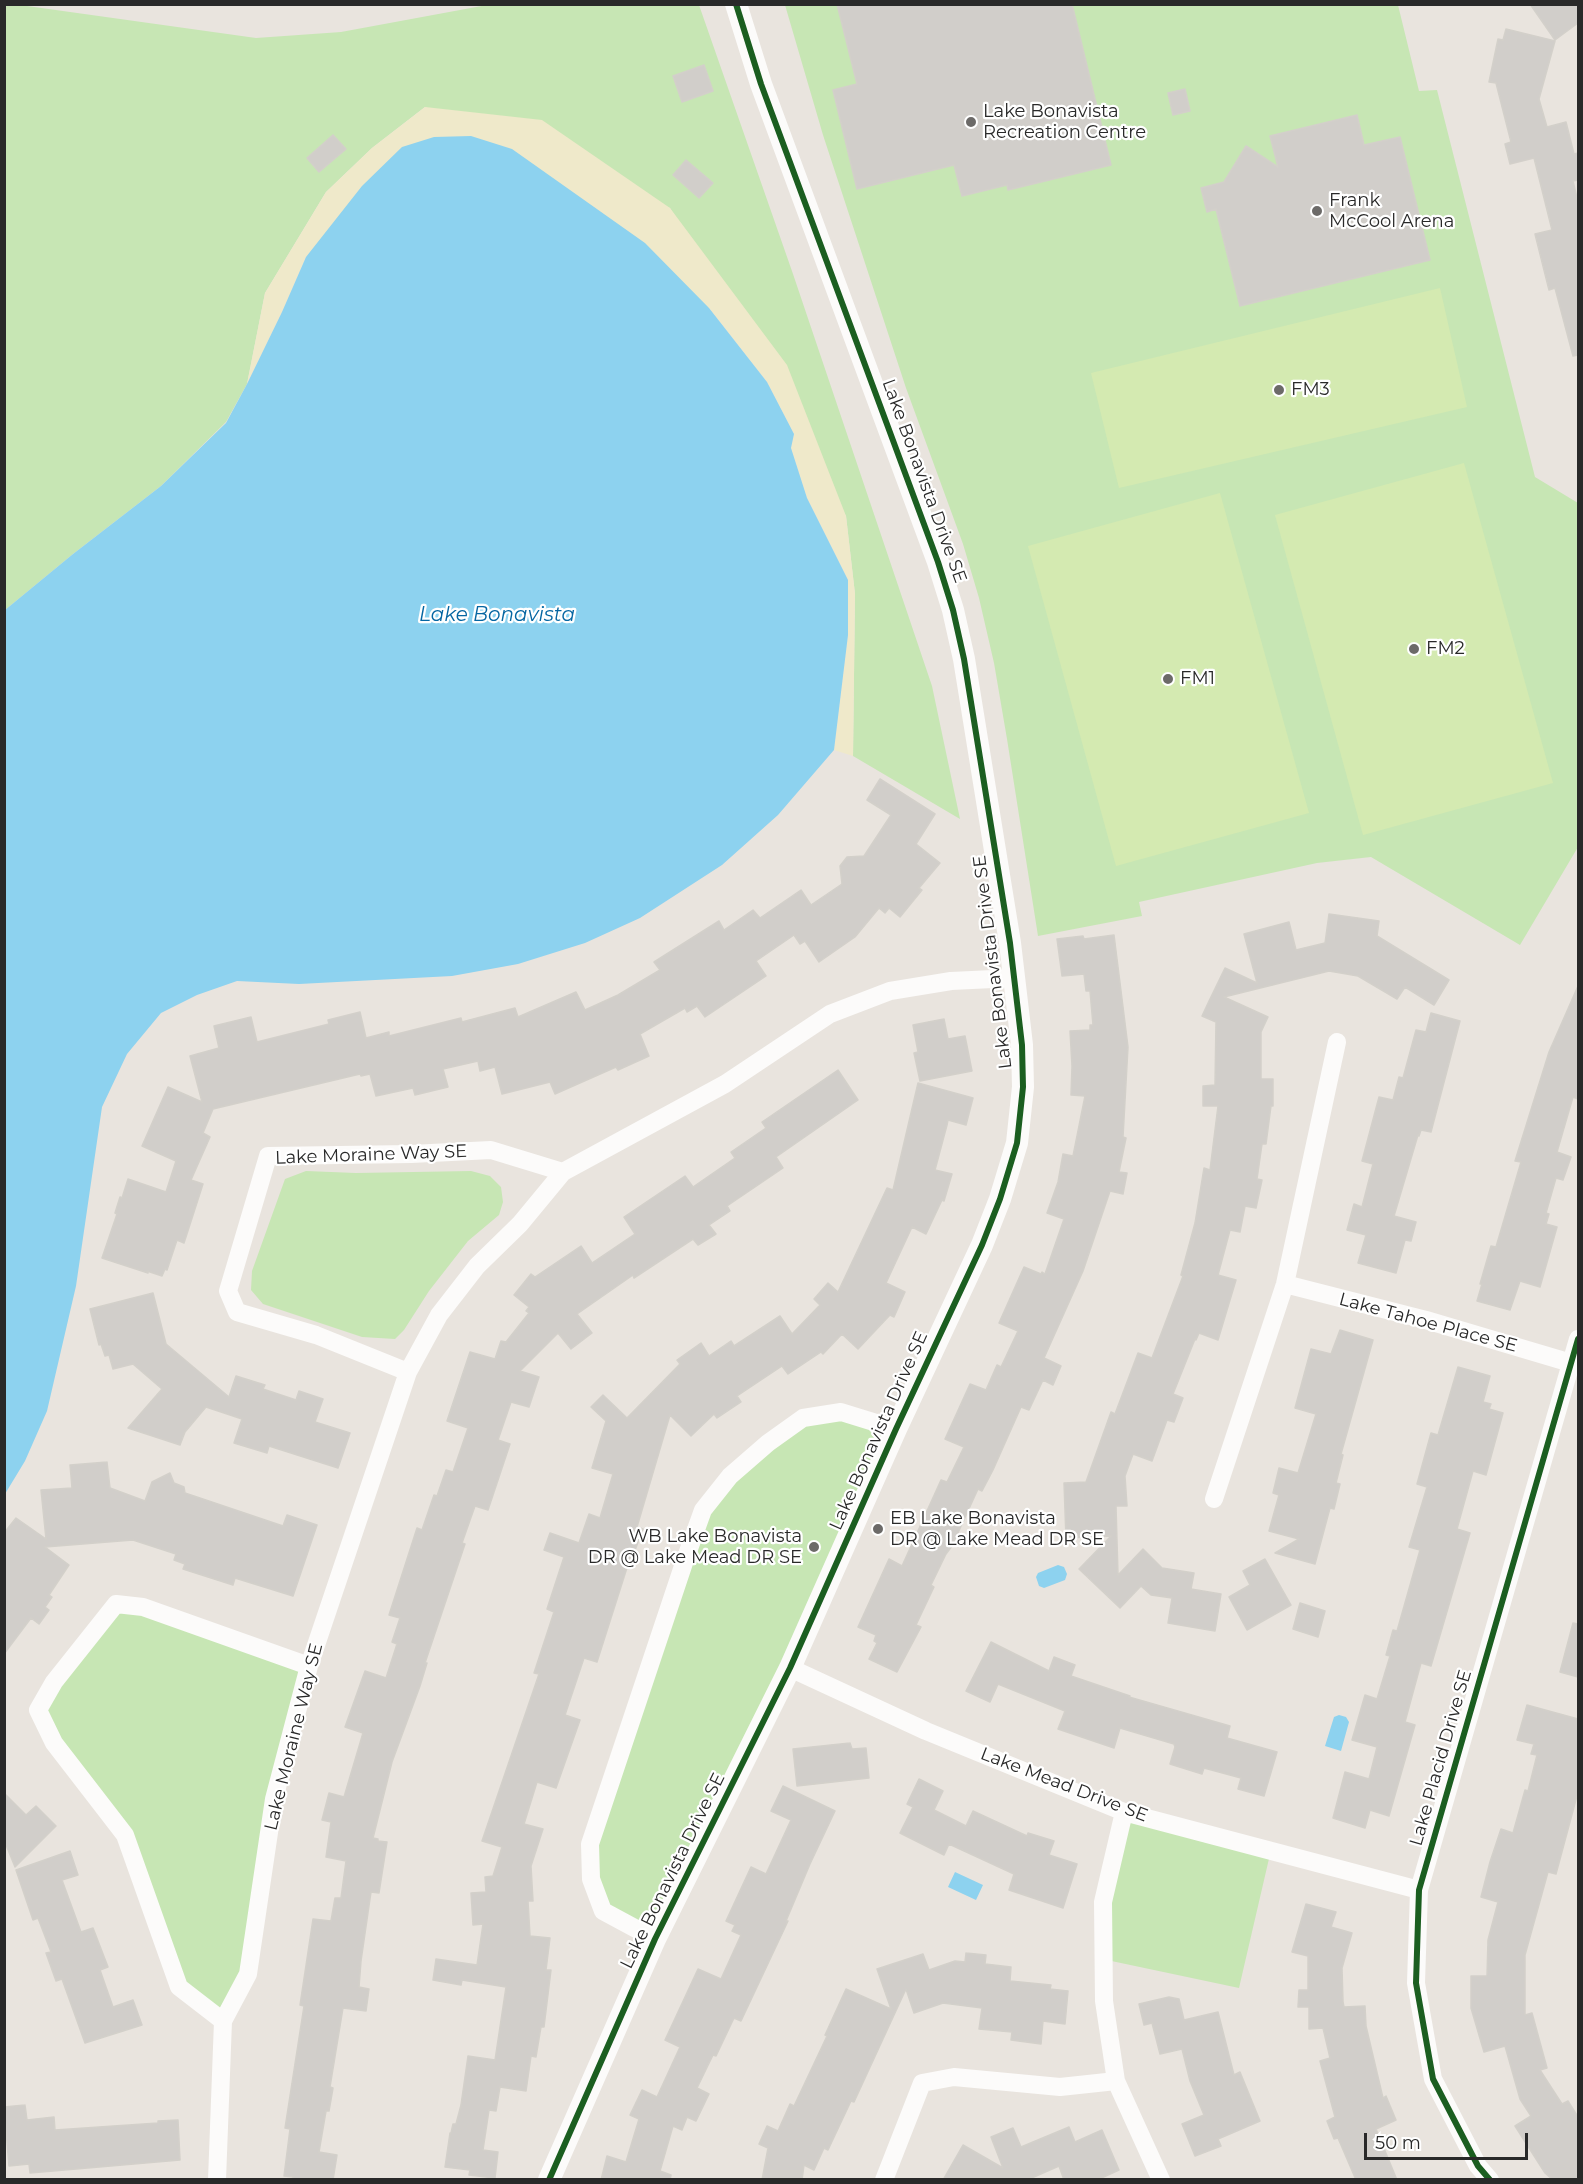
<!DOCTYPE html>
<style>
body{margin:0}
#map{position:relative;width:1583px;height:2184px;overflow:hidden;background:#e9e4de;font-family:Montserrat,sans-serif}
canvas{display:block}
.frame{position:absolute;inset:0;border:6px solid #292929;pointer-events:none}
.scale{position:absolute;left:1364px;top:2133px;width:164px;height:27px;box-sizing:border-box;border:3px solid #292929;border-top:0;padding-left:8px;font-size:18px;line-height:21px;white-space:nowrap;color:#292929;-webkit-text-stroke:4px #fff;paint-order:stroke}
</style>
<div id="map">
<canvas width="1583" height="2184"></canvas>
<div class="frame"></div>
<div class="scale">50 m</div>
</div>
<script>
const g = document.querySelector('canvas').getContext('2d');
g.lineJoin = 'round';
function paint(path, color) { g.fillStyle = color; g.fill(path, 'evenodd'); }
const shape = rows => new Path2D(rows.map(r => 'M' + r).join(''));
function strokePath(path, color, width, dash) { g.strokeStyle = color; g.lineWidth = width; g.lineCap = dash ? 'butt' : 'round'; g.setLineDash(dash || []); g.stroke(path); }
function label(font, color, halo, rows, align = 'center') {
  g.font = font + ' Montserrat,sans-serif'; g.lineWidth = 4.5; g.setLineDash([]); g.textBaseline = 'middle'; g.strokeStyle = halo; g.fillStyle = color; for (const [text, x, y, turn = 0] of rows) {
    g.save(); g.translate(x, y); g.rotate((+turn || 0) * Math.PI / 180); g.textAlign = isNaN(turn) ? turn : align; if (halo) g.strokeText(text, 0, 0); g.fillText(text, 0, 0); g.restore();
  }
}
paint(shape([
 [5,5,20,5,256,38,341,32,487,5,699,5,793,274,932,686,960,819,853,756,855,594,846,516,670,208,425,107,372,148,326,192,265,293,247,384,226,422,161,486,73,554,5,610],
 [785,5,1398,5,1419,91,1437,90,1535,477,1578,503,1578,847,1520,945,1371,857,1317,863,1139,902,1142,916,1038,936,1007,739,994,663,979,598,963,544,906,388,823,135],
 [306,1171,356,1173,471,1171,490,1176,501,1187,503,1202,499,1215,468,1241,429,1291,404,1330,395,1339,362,1337,263,1304,251,1290,252,1271,285,1179],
 [841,1412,896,1429,655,1939,603,1911,590,1844,703,1510,803,1418],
 [116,1604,309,1666,248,1974,223,2021,179,1987,125,1835,38,1710],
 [1124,1812,1271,1850,1239,1988,1102,1959]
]), '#c7e6b4');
paint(shape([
 [425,107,542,120,670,208,787,365,846,516,855,594,853,756,834,750,848,635,848,580,807,498,791,448,794,434,767,382,709,308,306,257,282,312,247,384,265,293,326,192,372,148]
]), '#efe9ca');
paint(shape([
 [1440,288,1467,407,1119,488,1091,373],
 [1464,463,1553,783,1363,835,1275,515],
 [1220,493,1309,813,1116,866,1028,546]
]), '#d4eab1');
paint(shape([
 [471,136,512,149,645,243,709,308,767,382,794,434,791,448,807,498,848,580,848,635,834,750,778,815,722,865,640,918,585,943,518,964,452,976,299,984,237,981,197,995,161,1013,127,1054,102,1107,76,1286,47,1411,25,1461,5,1494,5,610,73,554,161,486,226,423,247,384,282,312,306,257,362,186,402,147,434,137],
 [1058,1565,1064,1567,1067,1574,1065,1580,1044,1588,1039,1586,1036,1577,1038,1573],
 [1339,1715,1346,1717,1349,1722,1341,1751,1325,1746,1334,1717],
 [955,1872,983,1885,976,1900,948,1887]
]), '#8dd2ef');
const building = shape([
 [837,4,1072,4,1111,165,1008,190,1007,185,962,196,954,165,857,189,833,90,857,84,837,4],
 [1530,4,1578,4,1578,23,1555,40,1530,4],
 [1506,29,1555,41,1539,99,1547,127,1566,122,1574,154,1578,153,1578,180,1573,181,1578,202,1578,355,1573,356,1555,288,1549,290,1535,234,1552,230,1534,158,1510,164,1505,144,1511,142,1496,83,1489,82,1498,39,1503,40,1506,29],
 [704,65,713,91,682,102,673,76,704,65],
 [1185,89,1190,111,1173,115,1168,93,1185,89],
 [1357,115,1364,145,1400,137,1430,260,1240,306,1216,209,1207,212,1201,188,1224,182,1246,146,1278,167,1270,136,1357,115],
 [333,135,346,149,319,172,307,158,333,135],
 [686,160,713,183,699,198,673,175,686,160],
 [880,779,935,814,916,844,940,863,919,888,922,890,900,917,889,908,885,913,879,908,855,937,819,962,805,941,800,944,794,935,756,961,766,976,705,1017,697,1006,687,1012,685,1008,640,1034,649,1056,618,1070,616,1067,555,1094,550,1082,502,1094,495,1067,480,1071,478,1061,443,1069,448,1087,415,1095,413,1088,376,1096,370,1074,361,1076,360,1074,213,1109,203,1133,210,1137,191,1180,203,1184,184,1243,177,1240,167,1270,165,1269,162,1276,147,1271,148,1273,102,1258,117,1214,115,1213,120,1197,122,1198,128,1179,166,1192,176,1161,142,1146,168,1087,202,1102,190,1056,219,1048,214,1026,251,1017,257,1042,329,1024,328,1020,360,1012,366,1038,389,1032,389,1036,461,1018,462,1022,515,1008,518,1017,576,992,585,1010,618,995,660,970,654,962,719,921,724,930,753,910,760,918,801,890,811,905,842,884,840,866,847,857,864,856,891,815,867,800,880,779],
 [1329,914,1379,921,1377,936,1449,980,1434,1005,1405,987,1397,999,1358,976,1329,971,1224,997,1268,1017,1261,1032,1261,1079,1273,1079,1273,1106,1271,1106,1266,1144,1262,1144,1257,1179,1262,1180,1256,1208,1245,1206,1240,1232,1230,1230,1218,1275,1236,1280,1218,1340,1199,1333,1196,1340,1195,1339,1173,1394,1183,1398,1174,1422,1167,1420,1152,1461,1133,1454,1125,1476,1127,1506,1116,1506,1118,1575,1143,1549,1162,1568,1194,1573,1191,1589,1221,1594,1215,1631,1168,1623,1172,1598,1151,1595,1141,1586,1120,1608,1079,1569,1111,1536,1066,1538,1064,1483,1086,1482,1111,1412,1115,1414,1138,1353,1152,1358,1183,1276,1181,1275,1195,1223,1204,1168,1210,1170,1218,1106,1203,1106,1203,1086,1215,1085,1216,1022,1202,1016,1209,1001,1225,968,1257,983,1244,934,1289,922,1296,950,1325,943,1329,914],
 [1114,935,1128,1047,1123,1137,1126,1138,1119,1172,1127,1173,1123,1194,1110,1191,1083,1271,1044,1358,1061,1366,1053,1385,1043,1380,1029,1410,1021,1407,993,1470,982,1491,978,1489,952,1546,946,1554,931,1585,934,1587,916,1625,921,1627,897,1672,869,1659,877,1643,874,1641,876,1635,858,1627,889,1559,902,1566,941,1480,947,1482,964,1447,945,1439,970,1384,986,1390,997,1365,1001,1367,1018,1331,999,1323,1024,1267,1041,1274,1042,1272,1045,1274,1064,1219,1047,1213,1058,1182,1063,1154,1073,1156,1085,1096,1071,1095,1072,1066,1070,1031,1090,1030,1090,1025,1093,1025,1090,991,1086,991,1084,974,1062,976,1057,939,1083,936,1084,939,1114,935],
 [1578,986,1578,1099,1573,1097,1557,1152,1571,1157,1563,1180,1556,1178,1546,1213,1549,1214,1546,1224,1557,1227,1540,1287,1520,1281,1510,1310,1477,1301,1482,1284,1480,1284,1491,1246,1496,1247,1521,1162,1515,1161,1549,1052,1578,986],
 [1431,1013,1460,1021,1431,1132,1421,1130,1419,1136,1418,1135,1394,1216,1416,1222,1411,1241,1405,1240,1396,1273,1358,1263,1366,1235,1347,1230,1354,1204,1362,1207,1373,1164,1362,1161,1379,1097,1393,1100,1399,1077,1403,1078,1416,1030,1426,1032,1431,1013],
 [944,1019,948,1039,965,1036,972,1071,920,1081,914,1053,918,1052,913,1025,944,1019],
 [838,1070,858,1100,776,1157,783,1168,727,1206,730,1211,709,1225,716,1234,698,1245,693,1239,634,1278,633,1275,577,1314,592,1333,571,1349,558,1333,520,1371,539,1377,529,1407,511,1402,498,1440,510,1444,488,1510,475,1506,462,1543,465,1544,425,1663,427,1663,420,1686,392,1762,373,1838,378,1839,378,1841,387,1842,379,1893,371,1892,361,1961,359,1987,369,1989,366,2011,343,2008,330,2087,333,2088,329,2111,326,2111,319,2152,337,2155,333,2180,293,2180,293,2177,284,2176,290,2129,285,2128,304,2006,300,2005,313,1919,331,1921,335,1898,341,1898,346,1861,326,1857,331,1822,322,1820,329,1793,344,1797,363,1733,345,1727,365,1671,386,1678,397,1644,392,1642,400,1618,389,1615,417,1528,422,1530,434,1495,437,1496,446,1470,453,1472,468,1428,447,1421,470,1352,495,1359,501,1341,506,1342,529,1313,526,1311,529,1307,514,1295,531,1274,535,1277,581,1246,592,1263,635,1234,624,1217,685,1176,693,1187,735,1158,731,1152,766,1128,762,1122,838,1070],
 [918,1083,973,1098,966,1125,948,1120,947,1125,935,1170,952,1174,944,1201,942,1200,926,1234,912,1227,886,1283,905,1292,894,1317,890,1315,858,1349,842,1334,823,1354,821,1352,788,1374,782,1366,737,1396,741,1402,717,1418,714,1414,691,1436,670,1415,637,1527,643,1529,634,1553,632,1552,597,1662,584,1658,565,1715,580,1720,556,1788,537,1782,524,1824,543,1829,531,1866,533,1901,528,1901,530,1936,550,1938,546,1970,551,1970,544,2027,541,2027,536,2057,531,2056,526,2091,500,2087,496,2111,489,2110,483,2150,498,2152,495,2178,469,2175,470,2170,445,2167,450,2133,451,2133,453,2124,456,2124,461,2105,468,2056,495,2060,506,1987,462,1980,461,1985,433,1980,436,1959,477,1965,483,1924,473,1925,471,1893,486,1892,485,1877,493,1876,502,1847,482,1841,539,1674,534,1673,554,1612,547,1609,564,1557,544,1550,550,1533,579,1543,589,1514,600,1518,613,1474,592,1468,606,1421,591,1407,603,1395,627,1418,680,1364,677,1360,701,1343,709,1356,731,1341,734,1346,780,1316,792,1334,820,1305,814,1299,828,1283,838,1292,887,1188,893,1190,918,1083],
 [153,1293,166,1344,229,1397,236,1376,265,1385,263,1389,296,1400,299,1391,323,1399,315,1422,350,1433,338,1468,269,1446,267,1453,234,1443,242,1419,206,1407,185,1432,180,1445,128,1428,162,1389,133,1364,113,1369,109,1355,105,1356,101,1344,99,1345,90,1309,153,1293],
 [1340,1330,1373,1340,1341,1454,1343,1455,1336,1483,1340,1484,1334,1509,1330,1508,1315,1564,1275,1553,1299,1539,1269,1531,1279,1495,1273,1493,1279,1468,1298,1473,1316,1414,1295,1408,1311,1349,1331,1354,1340,1330],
 [1458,1367,1490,1376,1483,1402,1491,1404,1489,1409,1503,1413,1486,1475,1473,1471,1457,1529,1470,1533,1431,1666,1421,1663,1405,1722,1415,1725,1389,1816,1370,1810,1365,1828,1333,1818,1345,1772,1369,1779,1377,1747,1352,1740,1365,1695,1377,1699,1390,1656,1386,1655,1393,1630,1397,1631,1420,1550,1409,1547,1427,1487,1417,1484,1431,1433,1438,1435,1458,1367],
 [107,1462,110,1488,145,1501,152,1482,170,1473,174,1483,184,1487,185,1493,283,1526,287,1515,317,1525,293,1596,235,1578,233,1585,183,1569,185,1564,174,1560,176,1554,133,1540,45,1547,69,1565,49,1595,52,1597,45,1607,49,1610,39,1624,31,1618,4,1654,4,1533,16,1518,46,1539,41,1490,72,1488,70,1465,107,1462],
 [1265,1559,1291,1605,1247,1630,1229,1597,1250,1585,1243,1571,1265,1559],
 [1300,1603,1325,1611,1318,1637,1293,1629,1300,1603],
 [1573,1623,1578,1624,1578,1677,1560,1672,1573,1623],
 [991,1642,1049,1671,1054,1657,1075,1665,1071,1676,1130,1696,1129,1697,1230,1726,1227,1738,1277,1752,1264,1796,1238,1789,1241,1778,1204,1768,1202,1774,1170,1764,1175,1747,1174,1744,1120,1728,1114,1748,1058,1729,1065,1711,998,1684,990,1702,966,1691,991,1642],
 [1527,1705,1578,1719,1578,1792,1556,1874,1548,1872,1525,1955,1525,2015,1532,2013,1547,2068,1540,2070,1562,2104,1568,2101,1578,2117,1578,2180,1553,2180,1545,2173,1515,2126,1531,2116,1520,2099,1505,2046,1484,2052,1471,2008,1471,1976,1487,1976,1488,1940,1498,1902,1481,1897,1490,1862,1501,1829,1513,1833,1525,1790,1528,1791,1537,1755,1531,1754,1534,1744,1517,1740,1527,1705],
 [850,1743,852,1749,866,1748,869,1778,797,1786,793,1749,850,1743],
 [919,1779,943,1791,934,1810,966,1826,973,1811,1027,1836,1028,1833,1054,1841,1049,1855,1077,1864,1063,1908,1009,1890,1014,1874,949,1844,944,1855,900,1833,913,1807,907,1804,919,1779],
 [783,1786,835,1811,810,1864,786,1921,788,1921,741,2021,734,2018,716,2056,713,2055,697,2088,709,2094,696,2121,687,2117,682,2130,673,2126,660,2171,671,2175,670,2180,601,2180,607,2156,626,2162,639,2119,630,2115,642,2090,657,2097,680,2047,665,2040,698,1969,721,1979,741,1935,732,1931,735,1925,726,1921,751,1867,766,1874,791,1820,771,1811,783,1786],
 [4,1793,26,1815,36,1806,56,1826,15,1867,4,1840,4,1793],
 [70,1851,78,1875,62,1880,81,1932,93,1928,108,1967,100,1970,113,2007,133,2000,142,2025,85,2043,62,1979,56,1981,46,1953,51,1952,38,1918,33,1920,16,1870,70,1851],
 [1306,1904,1336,1912,1331,1927,1352,1933,1342,1968,1343,2002,1344,2007,1365,2006,1366,2026,1383,2098,1386,2096,1396,2120,1376,2129,1397,2180,1356,2180,1338,2138,1334,2139,1327,2121,1335,2117,1320,2061,1330,2058,1323,2028,1309,2029,1309,2007,1298,2007,1299,1990,1308,1990,1308,1956,1292,1952,1306,1904],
 [966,1953,986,1955,985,1964,1011,1967,1010,1981,1051,1985,1050,1989,1068,1991,1065,2024,1043,2021,1041,2044,1011,2040,1012,2032,979,2029,982,2008,943,2003,914,2013,906,1989,854,2102,851,2101,828,2150,824,2148,814,2170,804,2165,802,2180,762,2180,768,2148,759,2144,767,2126,778,2131,790,2104,794,2106,827,2036,825,2035,846,1989,891,2009,877,1969,923,1954,929,1970,955,1961,965,1962,966,1953],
 [1169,1997,1179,1999,1184,2020,1218,2012,1234,2075,1240,2072,1260,2121,1218,2139,1221,2146,1195,2156,1182,2124,1204,2115,1190,2081,1182,2049,1160,2054,1152,2023,1144,2025,1139,2004,1169,1997],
 [25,2105,27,2120,54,2117,55,2130,158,2123,158,2121,178,2120,180,2160,30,2173,29,2164,9,2166,4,2107,25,2105],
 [1069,2127,1075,2142,1102,2130,1119,2170,1097,2180,1064,2180,1059,2166,1027,2180,943,2180,963,2145,1003,2168,991,2137,1013,2128,1021,2147,1069,2127]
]);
paint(building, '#d1ceca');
strokePath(building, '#d3d0ca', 1.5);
strokePath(shape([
 [1285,1284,1426,1320,1571,1363],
 [408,1372,316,1335,237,1312,228,1291,268,1156,411,1154,491,1150,563,1172],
 [1214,1499,1285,1284,1337,1042],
 [790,1668,926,1731,1124,1812,1419,1890],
 [1124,1812,1103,1902,1104,2001,1116,2081,1161,2180],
 [655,1939,603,1911,591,1879,590,1844,685,1560,703,1510,730,1476,768,1443,803,1418,841,1412,896,1429],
 [223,2021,179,1987,125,1835,54,1743,38,1710,54,1682,116,1604,143,1607,309,1666],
 [217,2180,223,2021,248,1974,274,1799,309,1666,408,1372,439,1315,477,1266,520,1224,563,1172,725,1084,830,1014,890,991,951,981,1014,978],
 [884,2180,922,2083,954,2077,1060,2087,1116,2081],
 [1490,2180,1478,2166,1433,2079,1416,1983,1419,1890,1578,1339]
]), '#fcfbfa', 18);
strokePath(shape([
 [549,2180,655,1939,790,1668,896,1429,982,1245,1000,1199,1017,1143,1023,1087,1022,1045,1010,943,964,659,953,610,938,562,761,84,736,4]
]), '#fcfbfa', 22);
strokePath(shape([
 [549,2180,655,1939,790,1668,896,1429,982,1245,1000,1199,1017,1143,1023,1087,1022,1045,1010,943,964,659,953,610,938,562,761,84,736,4],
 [1490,2180,1478,2166,1433,2079,1416,1983,1419,1890,1578,1339]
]), '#1b5e20', 6);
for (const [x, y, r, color] of [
 [971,122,6,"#6c6a68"],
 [1317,211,6,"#6c6a68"],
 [1279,390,6,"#6c6a68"],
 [1414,649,6,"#6c6a68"],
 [1168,679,6,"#6c6a68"],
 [878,1529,6,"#6c6a68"],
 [814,1547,6,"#6c6a68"]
]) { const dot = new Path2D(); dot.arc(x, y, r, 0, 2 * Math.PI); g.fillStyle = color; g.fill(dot); strokePath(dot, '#fff', 2); }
label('18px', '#292929', '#fff', [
 ["Lake Bonavista",983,112],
 ["Recreation Centre",983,133],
 ["Frank",1329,201],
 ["McCool Arena",1329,222],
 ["FM3",1291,390],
 ["FM2",1426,649],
 ["FM1",1180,679],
 ["EB Lake Bonavista",890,1519],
 ["DR @ Lake Mead DR SE",890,1540],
 ["WB Lake Bonavista",802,1537,"right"],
 ["DR @ Lake Mead DR SE",802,1558,"right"]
], 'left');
label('18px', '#292929', '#fff', [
 ["Lake Bonavista Drive SE",924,481,70],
 ["Lake Bonavista Drive SE",993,962,-97],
 ["Lake Moraine Way SE",371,1155,-2],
 ["Lake Tahoe Place SE",1428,1323,15],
 ["Lake Bonavista Drive SE",879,1431,-66],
 ["Lake Moraine Way SE",294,1737,-76],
 ["Lake Placid Drive SE",1441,1758,-74],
 ["Lake Mead Drive SE",1064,1785,21],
 ["Lake Bonavista Drive SE",673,1871,-64]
]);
label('italic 20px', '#0566a2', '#fff', [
 ["Lake Bonavista",497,615]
]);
</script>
